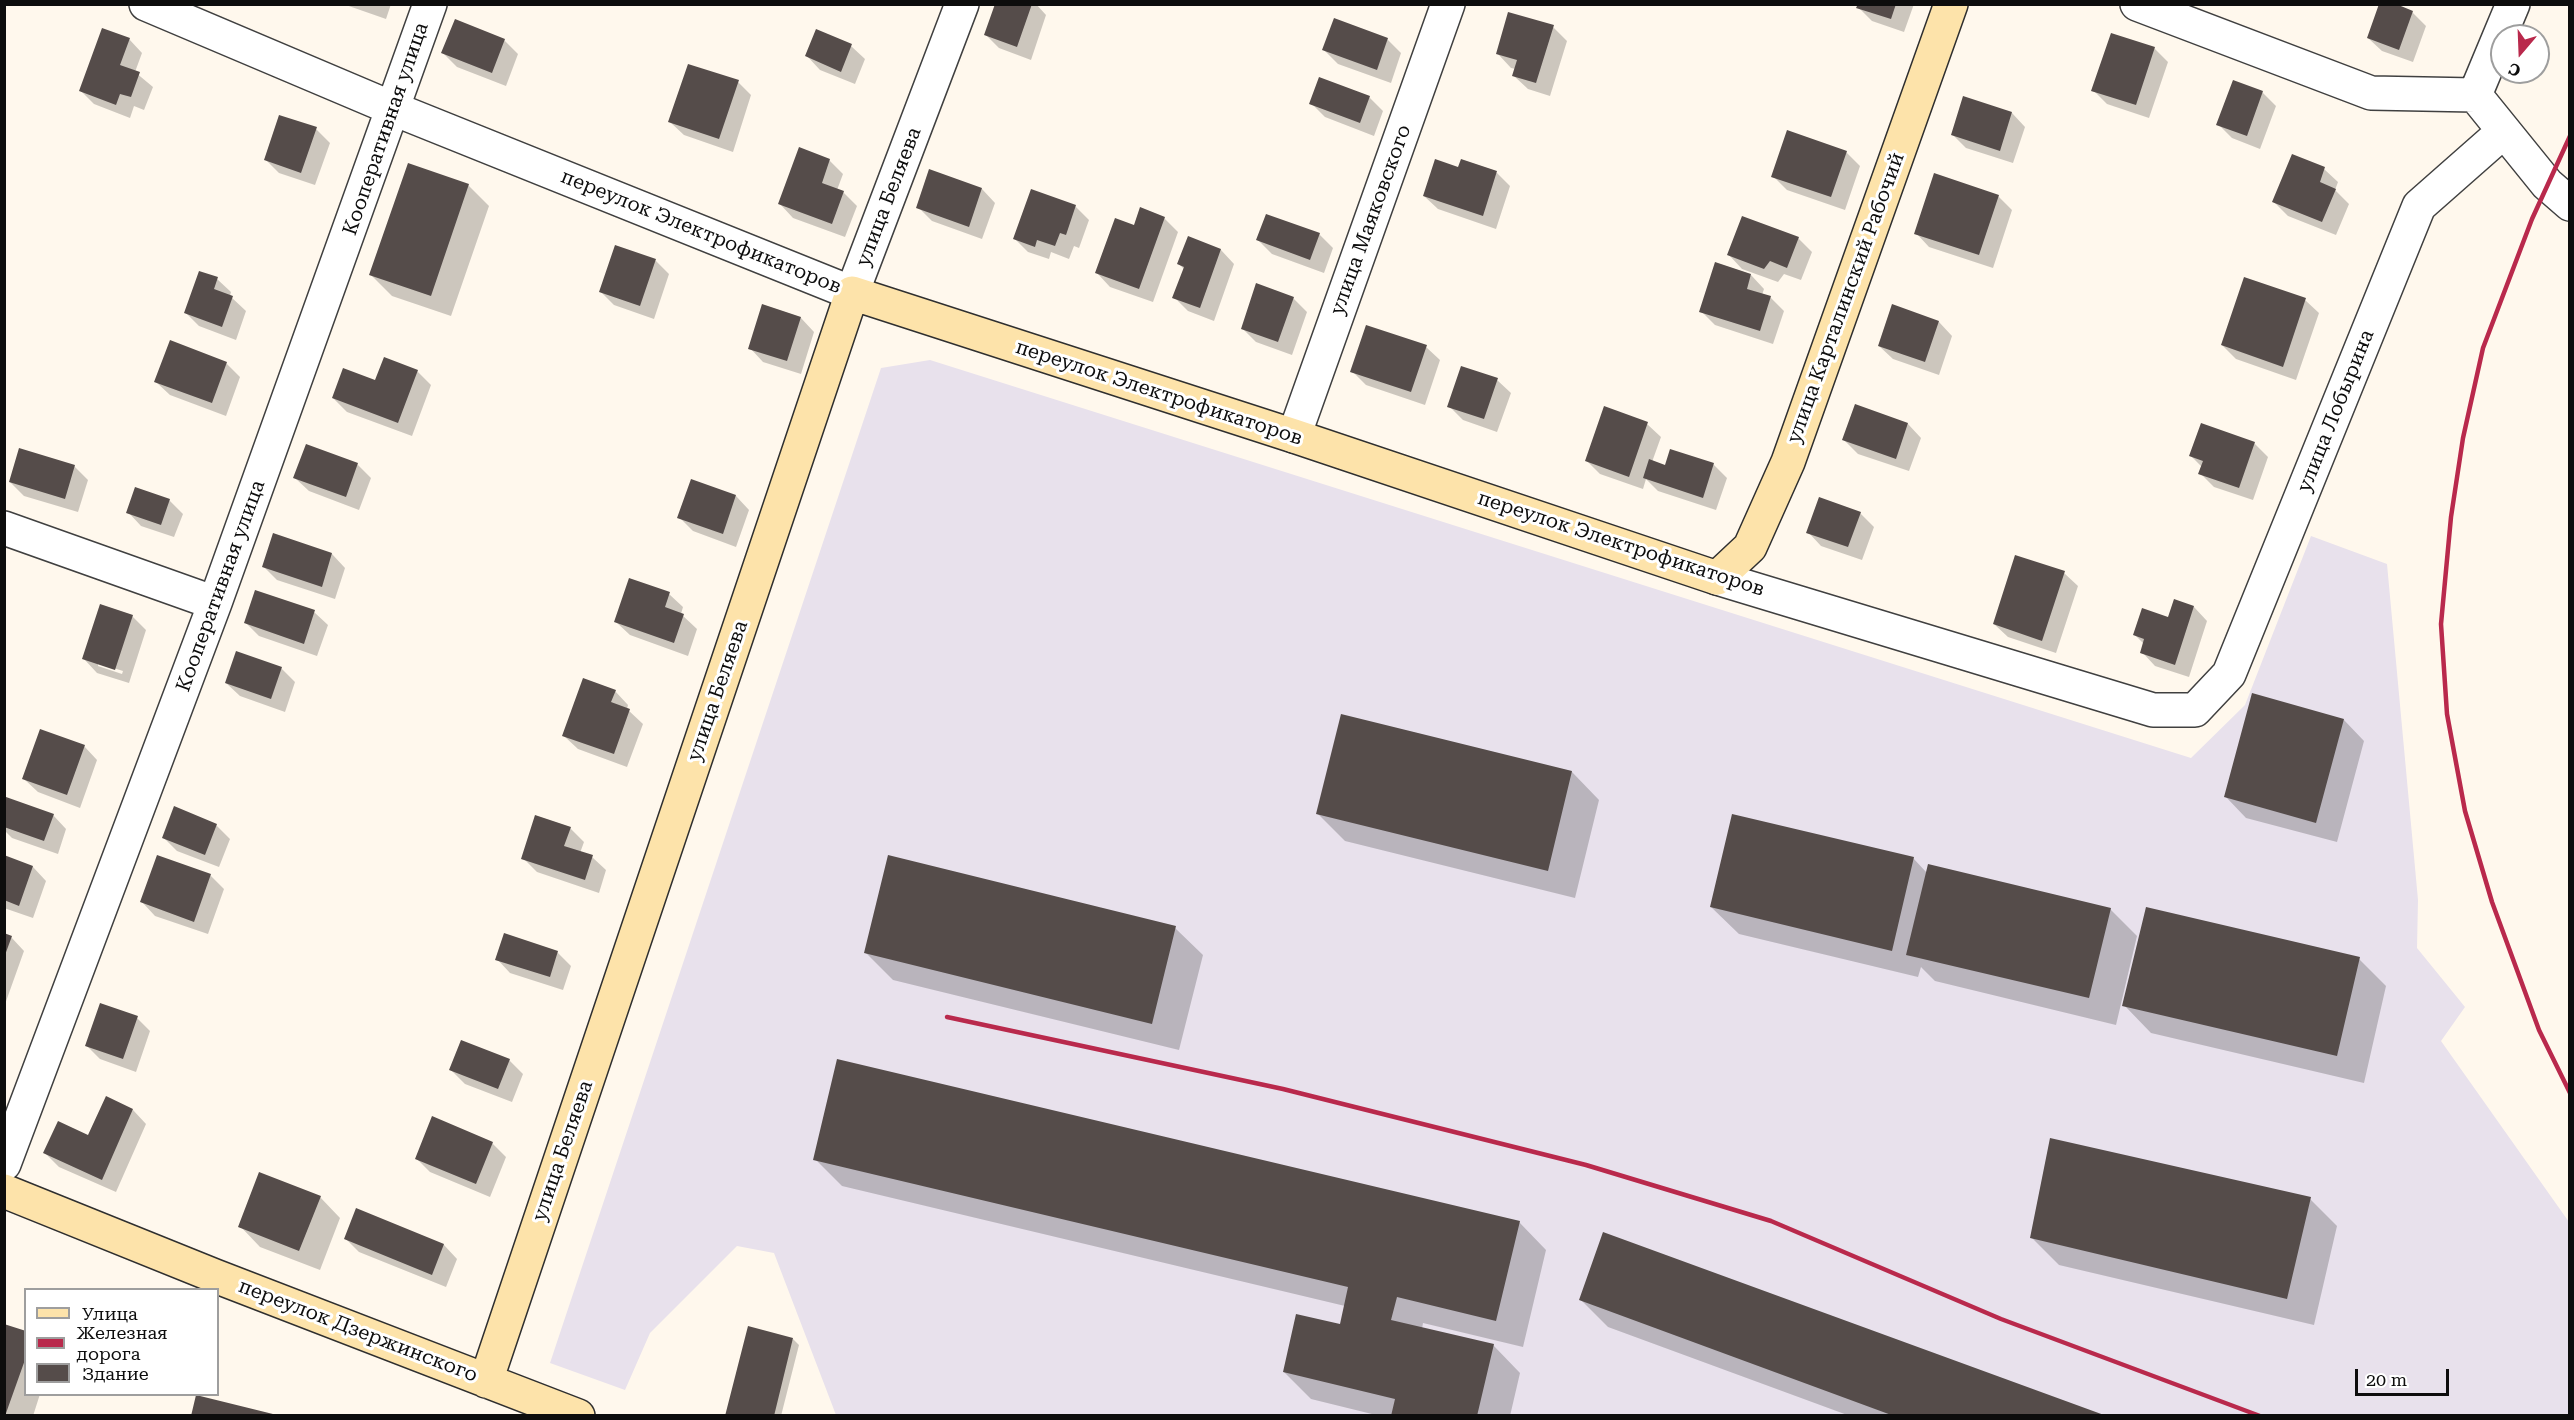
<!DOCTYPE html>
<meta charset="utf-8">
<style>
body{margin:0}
#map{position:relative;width:2574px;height:1420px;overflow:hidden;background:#fff8ed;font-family:"Roboto Serif",serif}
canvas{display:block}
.frame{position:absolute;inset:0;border:6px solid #0d0d0d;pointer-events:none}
.legend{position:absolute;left:24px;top:1288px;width:195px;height:108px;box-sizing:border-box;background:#fff;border:2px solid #9e9e9e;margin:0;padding:8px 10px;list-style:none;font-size:18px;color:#0d0d0d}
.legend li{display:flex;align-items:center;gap:12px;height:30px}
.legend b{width:30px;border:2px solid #9e9e9e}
.north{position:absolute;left:2490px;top:24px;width:60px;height:60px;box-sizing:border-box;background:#fff;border:2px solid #9e9e9e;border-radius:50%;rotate:199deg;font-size:16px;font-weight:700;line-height:24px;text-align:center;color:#0d0d0d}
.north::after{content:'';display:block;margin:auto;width:21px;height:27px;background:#b9294c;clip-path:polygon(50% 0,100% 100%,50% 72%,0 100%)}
.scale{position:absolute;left:2355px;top:1369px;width:94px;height:27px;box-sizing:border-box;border:3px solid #0d0d0d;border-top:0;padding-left:8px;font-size:18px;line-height:21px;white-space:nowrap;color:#0d0d0d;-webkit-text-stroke:4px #fff;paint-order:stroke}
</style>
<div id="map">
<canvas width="2574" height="1420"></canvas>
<div class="frame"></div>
<ul class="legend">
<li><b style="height:8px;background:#fde3aa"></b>Улица</li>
<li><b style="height:8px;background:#b9294c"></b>Железная дорога</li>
<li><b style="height:16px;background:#554c4a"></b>Здание</li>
</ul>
<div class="north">С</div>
<div class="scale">20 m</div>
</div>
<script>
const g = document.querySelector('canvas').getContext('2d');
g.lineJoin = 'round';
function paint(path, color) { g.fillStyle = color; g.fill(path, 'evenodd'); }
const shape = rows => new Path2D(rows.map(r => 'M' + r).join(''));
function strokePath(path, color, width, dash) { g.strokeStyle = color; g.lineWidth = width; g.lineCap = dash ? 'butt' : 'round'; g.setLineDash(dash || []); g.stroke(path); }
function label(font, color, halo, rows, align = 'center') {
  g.font = font + ' "Roboto Serif",serif'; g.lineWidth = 6; g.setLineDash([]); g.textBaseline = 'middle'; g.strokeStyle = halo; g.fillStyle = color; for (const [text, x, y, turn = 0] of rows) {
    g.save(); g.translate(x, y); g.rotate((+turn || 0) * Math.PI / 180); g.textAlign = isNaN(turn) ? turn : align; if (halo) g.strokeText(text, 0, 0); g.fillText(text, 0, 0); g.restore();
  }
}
paint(shape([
 [930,360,2191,758,2245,705,2311,536,2387,564,2418,900,2417,948,2465,1007,2441,1041,2569,1222,2569,1415,836,1415,774,1253,737,1246,650,1333,625,1390,550,1363,881,368]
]), '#e8e1ec');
paint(shape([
 [343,4,391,4,386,19],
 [996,4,1036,4,1046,15,1031,60,999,48,986,35],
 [1859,4,1914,4,1904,32,1872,21,1858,7],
 [2412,12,2426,26,2413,62,2382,51,2368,38],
 [1553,27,1567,41,1550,96,1528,89,1514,76,1516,69,1511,68,1498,54],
 [129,39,142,53,135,72,153,87,144,110,134,106,130,118,94,104,81,91],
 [1387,39,1401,53,1391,83,1338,64,1324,50],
 [504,40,518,54,506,86,457,67,443,53],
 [851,46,865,59,855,84,820,70,807,56],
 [2154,48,2168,62,2149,118,2107,104,2093,90],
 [738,82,751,95,733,152,684,135,670,122],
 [2262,92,2276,106,2260,149,2232,138,2218,124],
 [1369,97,1383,111,1374,136,1325,117,1311,103],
 [2012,113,2025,127,2013,163,1966,148,1953,135],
 [316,129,330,143,315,185,279,173,265,159],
 [1846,152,1860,166,1845,210,1787,190,1773,176],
 [2293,156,2324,169,2338,182,2335,190,2349,204,2336,235,2288,216,2274,202],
 [829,160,843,174,837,190,843,192,857,206,845,237,793,218,780,204],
 [1462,161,1497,173,1510,186,1496,229,1438,209,1424,196,1459,169],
 [468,185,489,206,451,316,392,296,371,275],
 [982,189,995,203,982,239,932,221,918,207],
 [1998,196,2012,210,1993,268,1929,247,1916,233],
 [1075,206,1089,220,1079,248,1074,246,1069,259,1051,252,1049,259,1028,252,1015,239],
 [1164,218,1178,232,1153,302,1110,287,1097,273,1135,227],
 [1319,234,1333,248,1324,273,1272,254,1258,240],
 [1798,238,1812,252,1801,280,1784,274,1778,282,1742,269,1729,255],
 [616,247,656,261,669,274,654,319,614,305,600,291],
 [1221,250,1234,264,1214,321,1188,311,1174,297,1184,269,1179,264],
 [1751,275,1764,289,1762,295,1770,297,1784,311,1773,344,1715,325,1701,311],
 [217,279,231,292,230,296,246,311,236,340,199,326,186,313],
 [2245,279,2305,300,2319,313,2296,380,2236,359,2222,345],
 [1293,298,1307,312,1292,355,1256,342,1242,328],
 [801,318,814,332,801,374,763,362,750,348],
 [1939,322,1952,336,1939,375,1893,359,1879,346],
 [1426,347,1440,360,1425,405,1366,385,1352,371],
 [226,363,240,377,226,416,170,395,156,382],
 [417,371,431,385,412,436,347,412,333,398,376,382],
 [1497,380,1511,393,1497,432,1463,420,1449,406],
 [1647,424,1661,437,1652,462,1666,467,1713,464,1727,478,1716,510,1658,491,1646,479,1643,489,1600,474,1586,460],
 [1908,424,1921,438,1909,471,1858,454,1844,440],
 [2254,443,2268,457,2253,500,2214,487,2200,473,2202,467,2191,456],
 [357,464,371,478,359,510,309,491,295,478],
 [74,466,88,480,78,512,24,496,10,482],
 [736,496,749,510,736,547,693,531,679,517],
 [169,500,183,514,174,537,141,526,128,512],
 [1860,513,1874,527,1862,560,1821,546,1808,532],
 [274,535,332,554,345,568,335,599,277,580,263,566],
 [2064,573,2078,586,2056,653,2008,637,1994,624],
 [669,594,683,607,681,614,697,629,688,656,630,635,616,622],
 [2194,607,2207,621,2189,677,2155,666,2142,652,2144,644,2134,634],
 [314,612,328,625,317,656,259,636,246,623],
 [132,616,146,630,129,683,97,673,84,659],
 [98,663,123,671,122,674,98,666],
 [281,668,295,682,285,712,240,696,226,683],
 [615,691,628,705,627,709,643,724,627,767,578,749,564,736],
 [1342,716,1572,772,1599,800,1575,898,1345,841,1318,814],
 [2344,720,2364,741,2337,842,2246,818,2226,797],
 [84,746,97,760,80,808,38,792,24,779],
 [7,799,53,815,66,829,58,854,12,838,4,830,4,807],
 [216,825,230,839,219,867,177,851,163,837],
 [570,828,584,842,580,853,592,857,606,870,599,893,537,872,523,858],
 [4,857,33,867,46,881,33,918,4,908],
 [1913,858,1927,873,2110,909,2137,936,2116,1025,1935,981,1921,967,1918,977,1739,934,1711,907],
 [210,875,224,889,208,934,155,916,142,902],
 [1175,928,1203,955,1179,1050,893,980,866,953],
 [4,935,11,937,24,951,4,1007],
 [557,952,571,966,563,990,510,973,497,959],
 [2359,959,2386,986,2364,1083,2151,1033,2124,1005],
 [137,1018,150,1031,136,1072,100,1059,86,1045],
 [509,1060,523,1074,512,1102,465,1084,451,1070],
 [133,1110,146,1124,116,1192,59,1167,45,1153,89,1137],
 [492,1143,506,1157,490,1197,430,1172,416,1158],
 [815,1159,1519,1222,1546,1250,1523,1347,1423,1323,1422,1329,1493,1345,1520,1373,1510,1416,1380,1416,1311,1399,1284,1372,1341,1326,1345,1306,842,1186],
 [320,1197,340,1218,320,1270,260,1247,240,1226],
 [2310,1199,2337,1226,2314,1325,2059,1265,2032,1238],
 [357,1210,444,1245,457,1259,446,1287,359,1252,345,1238],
 [1581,1300,2101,1416,1850,1416,1608,1327],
 [4,1326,26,1333,26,1394,40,1394,33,1416,4,1416],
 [793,1339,799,1345,781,1416,727,1416]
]), '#0003');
paint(shape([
 [995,4,1032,4,1017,47,984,35],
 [1858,4,1896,4,1891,19,1856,8],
 [2379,4,2396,4,2413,11,2399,50,2367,38],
 [1508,12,1554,25,1536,83,1512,76,1517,60,1496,54],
 [1334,18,1388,38,1377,70,1322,50],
 [455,19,505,39,492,73,441,53],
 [102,28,130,38,120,65,140,72,131,97,120,94,116,105,79,91],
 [816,29,852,44,841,72,805,56],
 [2111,33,2155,47,2136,105,2091,91],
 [688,64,739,80,719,139,668,122],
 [1319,77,1370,96,1360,123,1309,104],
 [2233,80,2263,91,2247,136,2216,125],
 [1963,96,2012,112,2000,151,1951,135],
 [279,115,317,127,301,173,264,160],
 [1787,130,1847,151,1831,197,1771,177],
 [799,147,830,159,822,183,844,191,832,224,778,204],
 [2292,154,2325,167,2320,182,2336,189,2322,222,2272,202],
 [1435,159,1458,167,1461,159,1497,171,1483,216,1423,196],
 [408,163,469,184,431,296,369,275],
 [929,169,982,188,969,227,916,208],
 [1934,173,1999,195,1979,255,1914,234],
 [1031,189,1076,205,1066,235,1060,233,1055,246,1037,240,1035,247,1013,239],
 [1140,207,1165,217,1139,289,1095,273,1115,218,1134,225],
 [1266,214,1320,233,1310,260,1256,240],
 [1742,216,1799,237,1787,268,1770,261,1764,269,1727,255],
 [1188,236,1221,249,1200,308,1172,298,1184,267,1177,264],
 [615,245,656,259,640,306,599,292],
 [1715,262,1751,274,1747,289,1771,296,1760,331,1699,312],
 [199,271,218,277,214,289,233,296,222,327,184,313],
 [2244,277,2306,298,2283,367,2221,345],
 [1256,283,1294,297,1278,342,1241,329],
 [762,304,801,317,787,361,748,349],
 [1892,304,1939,321,1925,362,1878,346],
 [1366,325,1427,345,1411,392,1350,372],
 [170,340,227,362,212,403,154,382],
 [384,357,418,370,398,423,332,398,343,368,375,380],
 [1461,366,1498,378,1484,419,1447,407],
 [1855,404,1908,423,1896,459,1842,440],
 [1604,406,1648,422,1629,477,1585,461],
 [2201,423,2255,442,2239,488,2198,474,2203,461,2189,456],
 [306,444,358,463,346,497,293,478],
 [19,448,75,465,65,499,9,482],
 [1670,449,1714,463,1703,498,1643,478,1649,459,1665,465],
 [691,479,736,495,723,534,677,518],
 [135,487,170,499,161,525,126,513],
 [1819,497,1861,512,1848,547,1806,533],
 [273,533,332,553,322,587,262,567],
 [2015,555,2065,571,2042,641,1993,624],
 [629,578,670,592,665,607,684,614,674,643,614,622],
 [255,590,315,610,304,644,244,623],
 [2174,599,2194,606,2175,665,2140,653,2144,639,2133,635,2142,608,2168,617],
 [100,604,133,615,115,670,82,659],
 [236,651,282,667,271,699,225,683],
 [583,678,616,690,611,702,630,709,614,754,562,736],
 [2252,693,2344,719,2316,823,2224,797],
 [1341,714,1572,771,1548,871,1316,814],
 [40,729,85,745,67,795,22,779],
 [6,797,54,814,44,841,4,827],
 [174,806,217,824,205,855,162,838],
 [1732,814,1914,857,1892,951,1710,907],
 [535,815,571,827,564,846,593,855,585,880,521,859],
 [4,855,33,866,19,906,4,900],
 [157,855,211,874,194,922,140,902],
 [888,855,1176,926,1152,1024,864,953],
 [1928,864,2111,908,2089,998,1906,955],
 [2146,907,2360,957,2337,1056,2122,1006],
 [4,933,12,936,5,955,4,955],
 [504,933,558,951,550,977,495,960],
 [100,1003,138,1016,123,1059,85,1046],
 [461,1040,510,1059,498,1089,449,1070],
 [837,1059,1520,1221,1496,1321,1397,1297,1391,1320,1494,1344,1477,1416,1391,1416,1395,1399,1283,1372,1296,1314,1340,1324,1348,1287,813,1160],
 [106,1096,133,1109,102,1180,43,1153,58,1121,88,1135],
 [432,1116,493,1142,476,1184,415,1159],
 [2050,1138,2311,1197,2287,1299,2030,1238],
 [259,1172,321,1196,299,1251,238,1227],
 [356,1208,444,1244,432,1275,344,1239],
 [1603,1232,2104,1415,2104,1416,1894,1416,1579,1300],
 [4,1324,26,1331,26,1357,5,1416],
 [748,1326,793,1338,774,1416,725,1416],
 [196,1395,277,1415,277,1416,191,1416]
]), '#554c4a');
const street = shape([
 [146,4,394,109,852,293,962,4],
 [2137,4,2371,93,2475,95,2547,184,2570,204],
 [2475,95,2513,4],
 [1294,436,1448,4],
 [4,528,215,603],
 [1717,578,2153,710,2195,710,2229,674,2419,206,2503,132],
 [4,1164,215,603,430,4]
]);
const secondary = shape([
 [4,1191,215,1276,578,1416],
 [486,1381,852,293,1294,436,1717,578,1750,547,1788,462,1951,4]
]);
strokePath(street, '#404040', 36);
strokePath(secondary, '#2f2f2f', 36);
strokePath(street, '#fff', 33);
strokePath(secondary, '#fde3aa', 33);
strokePath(shape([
 [2570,136,2532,219,2483,348,2463,438,2451,517,2441,624,2447,714,2465,811,2492,902,2539,1030,2570,1093],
 [947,1017,1283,1089,1586,1165,1771,1221,2001,1319,2260,1416]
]), '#b9294c', 4.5);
label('20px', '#0d0d0d', '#fff', [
 ["Кооперативная улица",386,129,-71],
 ["улица Беляева",889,197,-69],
 ["улица Маяковского",1371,220,-70],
 ["переулок Электрофикаторов",701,232,22],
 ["улица Карталинский Рабочий",1846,298,-70],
 ["переулок Электрофикаторов",1159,393,18],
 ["улица Лобырина",2336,411,-68],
 ["переулок Электрофикаторов",1621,544,18],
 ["Кооперативная улица",221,586,-70],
 ["улица Беляева",718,691,-71],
 ["улица Беляева",563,1151,-71],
 ["переулок Дзержинского",358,1331,21]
]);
</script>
